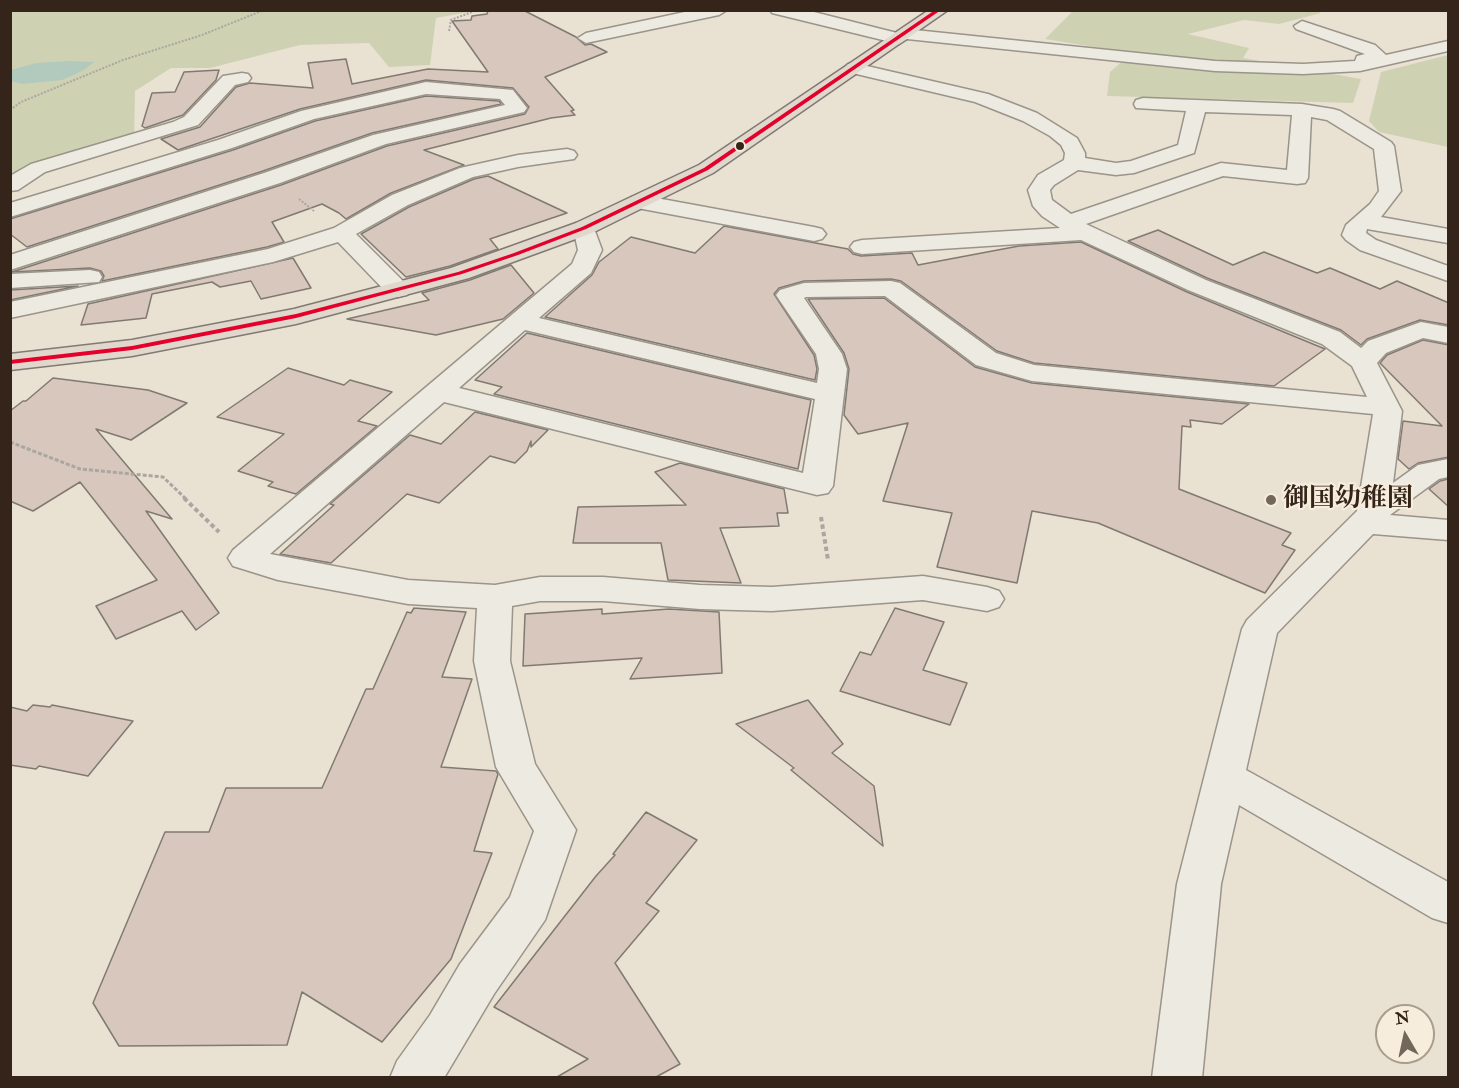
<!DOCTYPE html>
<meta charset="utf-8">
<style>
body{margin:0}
#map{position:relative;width:1459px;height:1088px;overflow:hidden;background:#e9e1d2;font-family:"IM FELL Double Pica",serif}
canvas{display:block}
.frame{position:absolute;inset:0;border:12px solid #34241a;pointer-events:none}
.north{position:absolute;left:1375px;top:1004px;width:60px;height:60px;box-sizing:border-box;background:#f7eddc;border:2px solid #a99d8e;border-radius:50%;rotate:351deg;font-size:16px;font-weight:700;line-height:24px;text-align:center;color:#34241a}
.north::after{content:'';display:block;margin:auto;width:21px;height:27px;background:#73665a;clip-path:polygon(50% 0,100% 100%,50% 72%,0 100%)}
</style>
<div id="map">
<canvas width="1459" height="1088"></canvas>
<div class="frame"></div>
<div class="north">N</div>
</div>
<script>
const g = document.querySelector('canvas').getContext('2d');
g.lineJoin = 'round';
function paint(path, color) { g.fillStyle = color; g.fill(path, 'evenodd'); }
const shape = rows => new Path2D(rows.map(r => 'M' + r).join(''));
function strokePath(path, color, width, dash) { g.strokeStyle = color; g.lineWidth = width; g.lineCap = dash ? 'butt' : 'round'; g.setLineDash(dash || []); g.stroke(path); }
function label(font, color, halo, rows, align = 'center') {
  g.font = font + ' "IM FELL Double Pica","Noto Serif JP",serif'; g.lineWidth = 4.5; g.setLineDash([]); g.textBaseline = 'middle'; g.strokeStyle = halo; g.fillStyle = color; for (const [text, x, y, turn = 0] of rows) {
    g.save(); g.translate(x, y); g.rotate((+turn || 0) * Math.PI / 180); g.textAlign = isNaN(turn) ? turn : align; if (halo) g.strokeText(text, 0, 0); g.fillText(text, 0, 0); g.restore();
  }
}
paint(shape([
 [11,11,474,11,436,18,430,65,389,67,369,43,300,45,210,68,171,68,135,91,134,139,11,179],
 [1073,11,1316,11,1321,13,1279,24,1244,20,1188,34,1249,48,1243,58,1361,79,1353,103,1107,96,1110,72,1132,53,1045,39],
 [1448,55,1448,147,1379,132,1369,121,1381,72]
]), '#ced2b3');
paint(shape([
 [69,61,94,62,84,70,62,80,22,84,11,81,11,70,36,63]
]), '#b2c9be');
const building = shape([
 [488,10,523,10,576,37,585,45,591,44,607,52,545,77,574,110,571,111,575,115,551,118,424,150,464,165,391,193,346,219,339,213,322,204,272,222,284,242,267,247,102,281,104,276,101,271,90,268,12,272,281,185,387,146,525,114,529,107,513,88,426,80,300,109,178,150,161,139,200,127,236,87,250,83,313,88,308,63,346,59,352,84,428,69,488,72,452,21,471,20,472,16,487,14,488,10],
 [219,70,216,80,183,115,145,128,142,126,152,93,175,92,184,72,219,70],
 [426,96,499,101,501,104,372,133,263,171,27,247,10,234,10,219,233,150,315,121,426,96],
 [488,176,567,213,490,239,498,249,450,266,406,277,361,234,409,207,474,179,488,176],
 [724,226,848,249,853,254,861,256,912,253,918,265,1019,246,1081,242,1187,292,1325,349,1274,386,1034,363,997,351,901,281,891,279,804,281,779,288,774,294,814,355,817,369,815,380,545,317,592,275,599,262,631,237,695,253,724,226],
 [1158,230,1233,265,1264,252,1317,273,1330,268,1380,289,1397,281,1449,303,1449,325,1420,320,1367,339,1361,345,1341,330,1207,278,1128,241,1158,230],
 [293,258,311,288,261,299,251,281,220,287,212,282,152,294,146,318,81,325,88,304,293,258],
 [511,265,534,293,503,319,436,335,347,319,429,300,422,293,470,280,511,265],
 [78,286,10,300,10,290,78,286],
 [884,298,975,367,1032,383,1249,404,1222,424,1190,420,1191,427,1182,426,1179,489,1291,533,1282,545,1295,550,1265,593,1098,523,1032,511,1017,583,937,567,952,513,883,501,908,423,858,434,844,415,849,369,844,353,808,299,884,298],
 [527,333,811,400,798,469,494,394,502,387,475,380,527,333],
 [1423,340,1449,345,1449,457,1418,463,1409,469,1398,459,1403,421,1442,426,1380,363,1387,355,1423,340],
 [288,368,344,385,350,380,392,392,358,421,377,426,296,494,268,486,273,482,238,471,284,434,217,417,288,368],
 [53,378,148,390,187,403,131,440,96,429,172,519,146,511,219,613,196,630,182,611,116,639,96,606,157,580,80,482,33,511,10,501,10,411,23,401,26,401,53,378],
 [475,412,548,430,531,447,531,441,527,451,515,463,490,456,439,503,407,494,331,563,280,554,334,505,330,504,410,435,441,444,475,412],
 [680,463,784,489,788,513,777,513,779,526,720,528,741,583,668,580,661,543,573,543,578,507,686,505,655,472,680,463],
 [1448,479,1449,479,1449,507,1429,489,1440,481,1448,479],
 [414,608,466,612,442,677,472,679,441,767,496,771,498,774,474,851,492,853,451,959,382,1042,302,992,287,1045,119,1046,93,1003,165,832,209,832,226,788,322,788,366,689,373,689,407,612,411,613,414,608],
 [895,608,944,622,923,670,967,683,950,725,840,691,860,652,871,655,895,608],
 [602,609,602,614,669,609,719,612,722,673,630,679,642,658,523,666,525,614,602,609],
 [808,700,843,744,832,753,874,786,883,846,791,770,794,768,736,724,808,700],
 [33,705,50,707,52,705,133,721,88,776,39,766,36,769,10,765,10,707,27,711,33,705],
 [646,812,697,840,646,903,659,911,615,963,680,1064,656,1077,557,1077,588,1059,494,1007,596,876,615,855,613,854,646,812]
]);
paint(building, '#d7c7bc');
strokePath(building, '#817a71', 1.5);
const minor = shape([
 [694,10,727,10,719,15,586,43,578,38,586,33,694,10],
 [770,10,806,10,897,33,905,29,1215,61,1303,64,1355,61,1357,56,1365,54,1296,29,1294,26,1302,21,1375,45,1386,55,1448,41,1448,51,1360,71,1303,74,1215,71,907,39,899,44,772,13,770,10],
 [854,63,988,94,1037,113,1077,138,1085,153,1085,158,1116,163,1131,161,1178,145,1186,111,1136,108,1134,104,1136,100,1143,98,1302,104,1333,109,1340,111,1391,142,1394,146,1401,191,1381,217,1448,229,1448,243,1367,229,1366,233,1376,240,1448,266,1448,281,1360,250,1346,240,1342,235,1346,225,1370,204,1379,191,1374,149,1327,120,1311,117,1308,178,1305,183,1297,184,1223,176,1086,224,1206,280,1340,332,1361,348,1368,341,1421,322,1448,327,1448,343,1423,338,1386,353,1377,363,1402,411,1393,483,1418,465,1448,459,1448,477,1439,479,1390,515,1448,520,1448,540,1373,534,1277,633,1246,770,1448,882,1448,923,1432,918,1239,805,1221,884,1202,1078,1152,1078,1177,884,1242,629,1247,620,1357,511,1373,414,1032,381,976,365,885,296,806,297,804,298,842,354,847,369,833,486,828,493,817,495,444,402,270,554,408,580,495,585,540,577,603,577,700,585,772,587,923,576,987,587,999,591,1004,599,999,607,987,611,923,600,772,611,700,609,603,601,540,601,512,606,510,661,535,764,576,830,545,920,494,994,444,1078,390,1078,397,1061,430,1015,460,964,510,897,534,831,496,767,474,661,477,608,408,604,278,580,233,566,228,558,233,550,572,264,578,250,573,228,576,223,584,221,592,223,602,250,591,273,539,318,817,383,819,369,816,354,776,295,780,290,804,283,891,281,900,283,996,353,1034,365,1367,397,1352,366,1322,344,1188,290,1081,240,862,254,854,252,850,247,854,242,862,240,1060,228,1042,216,1033,206,1028,190,1038,175,1064,160,1065,153,1061,145,1050,136,1023,121,975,102,848,72,845,68,848,64,854,63],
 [1205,112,1292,115,1287,170,1221,163,1071,214,1052,200,1050,190,1054,185,1078,170,1116,175,1134,173,1194,153,1205,112],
 [525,330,815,399,803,473,459,388,525,330],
 [242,73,248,74,251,78,248,82,235,85,198,125,45,172,18,190,10,191,10,176,31,164,173,122,184,117,223,76,242,73],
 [426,82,513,90,527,108,524,112,386,144,280,183,10,270,10,255,264,173,373,135,505,105,500,99,426,94,314,119,232,148,10,217,10,203,218,140,301,111,426,82],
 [567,149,574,151,577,155,574,159,518,167,473,177,408,205,356,234,407,285,410,290,407,295,398,297,389,295,338,242,273,262,10,318,10,302,268,249,334,228,392,195,460,168,518,155,567,149],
 [640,195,814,227,822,229,826,234,822,239,814,241,632,207,629,202,632,197,640,195],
 [90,270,99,272,102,277,99,282,10,288,10,274,90,270]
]);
const major = shape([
 [929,10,948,10,713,173,592,233,469,278,296,324,132,356,10,370,10,354,132,340,294,309,451,268,576,223,699,165,929,10]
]);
strokePath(minor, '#9a948a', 3);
strokePath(major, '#817a71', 3);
strokePath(shape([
 [449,31,451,20,477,10],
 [10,110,21,102,123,60,202,35,264,10],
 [299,199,314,211]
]), '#aba6a0', 2, [2, 1.5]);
strokePath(shape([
 [10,442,80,469,163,477,186,499]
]), '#aba6a0', 3, [4, 2]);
strokePath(shape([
 [184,498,219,532],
 [821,517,828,560]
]), '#aba6a0', 4, [4.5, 3]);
paint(minor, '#edeae2');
paint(major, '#e0d8cc');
paint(shape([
 [935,10,941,10,708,170,586,229,518,255,462,274,296,318,132,350,10,364,10,360,132,346,296,314,458,272,514,253,582,227,704,168,935,10]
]), '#e4002b');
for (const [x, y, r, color] of [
 [740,146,5,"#34241a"],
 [1271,500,6,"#73665a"]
]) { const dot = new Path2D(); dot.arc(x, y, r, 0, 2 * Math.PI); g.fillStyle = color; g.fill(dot); strokePath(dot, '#f7eddc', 2); }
label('bold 26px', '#34241a', '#f7eddc', [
 ["御国幼稚園",1283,500]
], 'left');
</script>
